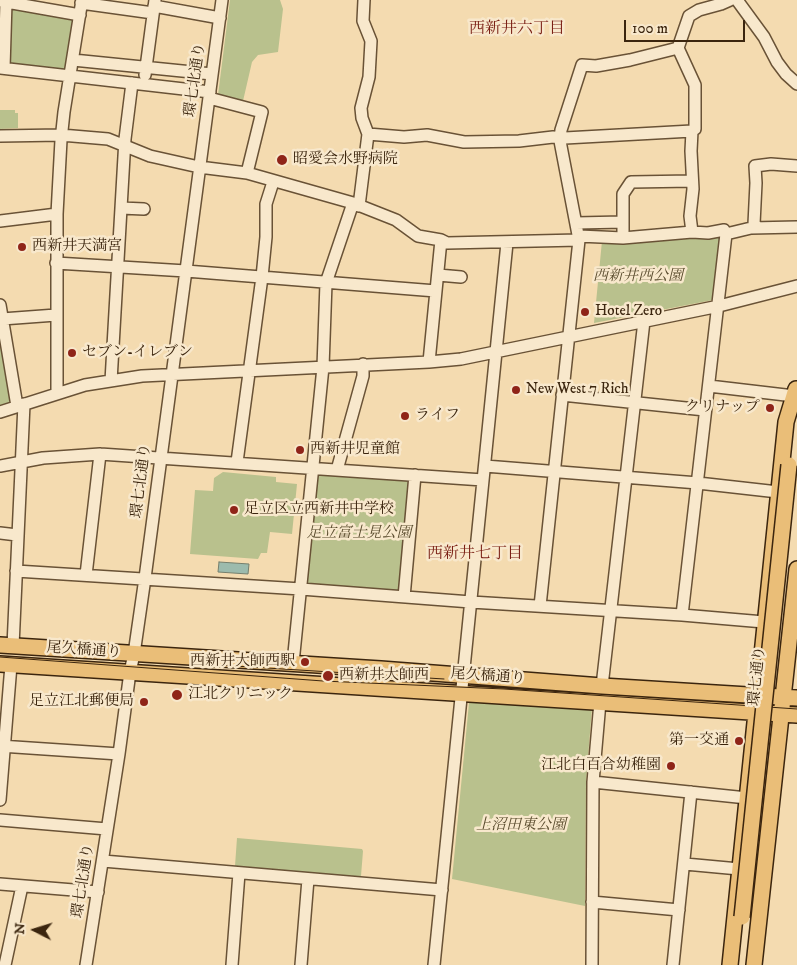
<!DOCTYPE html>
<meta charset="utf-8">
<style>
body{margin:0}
#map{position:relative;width:797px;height:965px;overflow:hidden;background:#f4dbb0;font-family:"IM FELL DW Pica",serif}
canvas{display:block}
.north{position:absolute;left:10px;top:905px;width:50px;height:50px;-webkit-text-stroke:4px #f8e8cc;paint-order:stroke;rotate:275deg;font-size:14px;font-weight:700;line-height:20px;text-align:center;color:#3b250e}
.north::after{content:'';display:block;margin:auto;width:18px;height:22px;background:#3b250e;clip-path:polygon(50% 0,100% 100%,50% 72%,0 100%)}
.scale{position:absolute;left:624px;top:20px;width:121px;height:22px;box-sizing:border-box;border:2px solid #3b250e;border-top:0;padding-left:6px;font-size:15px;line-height:18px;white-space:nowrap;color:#3b250e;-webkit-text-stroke:4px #f8e8cc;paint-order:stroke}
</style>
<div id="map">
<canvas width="797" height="965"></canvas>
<div class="north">N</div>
<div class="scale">100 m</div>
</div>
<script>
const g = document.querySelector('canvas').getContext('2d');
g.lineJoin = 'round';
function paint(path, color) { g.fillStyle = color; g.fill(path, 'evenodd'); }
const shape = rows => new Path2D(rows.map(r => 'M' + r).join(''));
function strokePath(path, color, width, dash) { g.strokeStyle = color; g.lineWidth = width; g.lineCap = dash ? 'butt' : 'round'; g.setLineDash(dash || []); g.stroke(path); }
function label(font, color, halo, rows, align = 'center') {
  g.font = font + ' "IM FELL DW Pica","Noto Serif JP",serif'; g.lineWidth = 5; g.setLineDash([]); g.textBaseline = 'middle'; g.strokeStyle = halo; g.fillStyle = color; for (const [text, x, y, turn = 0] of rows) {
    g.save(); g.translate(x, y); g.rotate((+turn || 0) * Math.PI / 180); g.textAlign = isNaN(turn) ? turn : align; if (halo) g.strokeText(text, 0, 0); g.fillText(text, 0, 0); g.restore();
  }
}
paint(shape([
 [230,0,280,0,283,9,278,52,258,55,252,62,243,101,218,95],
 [9,7,74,19,67,69,63,72,10,66],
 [0,110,15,110,15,113,18,113,18,128,0,129],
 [718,236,721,237,713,300,594,323,602,241],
 [0,323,13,403,0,408],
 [223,472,276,477,276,482,297,484,292,534,270,532,267,553,261,553,258,559,190,554,195,490,213,491,214,478],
 [319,474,408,480,411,484,401,590,397,592,309,586,306,583,317,475],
 [473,699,592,708,586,782,585,906,452,879,469,703],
 [237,838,362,849,363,851,361,876,359,878,235,866]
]), '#b9c18d');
const water = shape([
 [219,562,249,564,248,574,218,572,219,562]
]);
paint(water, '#9cbbad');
strokePath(water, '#757f6d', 1);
const minor = shape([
 [737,0,764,37,777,62,786,74,797,84],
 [0,1,80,15],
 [81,3,153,13],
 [154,6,220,18],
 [73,60,212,74],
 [0,68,210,92],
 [4,68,6,2],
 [145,75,155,0],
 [209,98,262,112,247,173],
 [368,134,404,137,427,135,464,142,519,141,553,137,565,138,692,131],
 [0,136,61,135,108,139,150,156,199,167,247,173,353,203,396,220,418,236,441,240,447,243,579,240],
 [359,206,368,134,362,118,361,108,369,77,371,41,363,21,364,0],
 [121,208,144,209],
 [0,221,57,214],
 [576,223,623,222],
 [757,227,754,224,756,183,755,166,771,164,797,166],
 [692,232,690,216,693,189,691,151,692,131,695,129,695,85,678,48,689,16,699,10,721,4,730,0],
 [726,234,751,228,797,227],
 [579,236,623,238,692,232,708,233,724,230,726,234,682,615],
 [623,238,623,194,631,182,692,181],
 [56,263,186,271,436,291],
 [438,275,461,277],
 [0,305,17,406],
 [2,319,56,315],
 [429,362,441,240],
 [111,381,125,139,132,83],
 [709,386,794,396],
 [57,393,57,214,61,140,64,112,82,0],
 [562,395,705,410],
 [0,412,85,385,142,376,429,362,461,359,719,306,797,286],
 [237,462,262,277,266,237,266,204,273,182],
 [0,466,43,458,100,454,483,480],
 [485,466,698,483,778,492],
 [337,470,363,376,363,364],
 [0,533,17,535],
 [16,571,301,589,471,602,682,615,764,622],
 [86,575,100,454],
 [404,597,415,475],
 [540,606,579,240,560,141,561,130,582,65,596,66,630,60,678,48],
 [13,646,24,404],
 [293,663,323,367,326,283,353,203],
 [602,686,644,321],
 [0,746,119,754],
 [593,782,747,798],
 [0,800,11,665],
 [0,820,107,829],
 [103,861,442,890],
 [685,864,739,869],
 [0,884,98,892],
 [592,902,679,910],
 [5,965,22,886],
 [86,965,119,754,130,672,134,654,145,578,222,0],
 [232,965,239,873],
 [301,965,308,879],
 [434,965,507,243],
 [592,965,593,782,600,702],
 [673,965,691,792]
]);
const major = shape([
 [0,645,381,669,602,686,797,698],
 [0,664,797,715],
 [730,965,786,422,796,389],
 [754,965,797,569]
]);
strokePath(minor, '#695236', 14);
strokePath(major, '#3b250e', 18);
strokePath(minor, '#f8e8cc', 11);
strokePath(major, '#eabe78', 15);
strokePath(shape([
 [0,657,323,681,504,689,797,709],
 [202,664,444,679]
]), '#3b250e', 1);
const majorBridge = shape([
 [742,917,789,465]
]);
strokePath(majorBridge, '#3b250e', 18, []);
strokePath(majorBridge, '#eabe78', 15);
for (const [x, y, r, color] of [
 [282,160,6,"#8f2418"],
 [22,247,5,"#8f2418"],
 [585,312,5,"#8f2418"],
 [72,353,5,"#8f2418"],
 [516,390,5,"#8f2418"],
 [770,408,5,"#8f2418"],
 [405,416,5,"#8f2418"],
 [300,450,5,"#8f2418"],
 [234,510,5,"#8f2418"],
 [305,662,5,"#8f2418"],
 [328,676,6,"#8f2418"],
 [177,695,6,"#8f2418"],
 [144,702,5,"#8f2418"],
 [739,741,5,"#8f2418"],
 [671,766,5,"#8f2418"]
]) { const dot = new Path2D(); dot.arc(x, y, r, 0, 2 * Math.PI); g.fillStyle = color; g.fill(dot); strokePath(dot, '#f8e8cc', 2); }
label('15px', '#3b250e', '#f8e8cc', [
 ["環七北通り",196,80,-82],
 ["環七北通り",142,481,-83],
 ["尾久橋通り",84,651,4],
 ["環七通り",758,676,-84],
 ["尾久橋通り",488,677,4],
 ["環七北通り",84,881,-81]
]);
label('15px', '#3b250e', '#f8e8cc', [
 ["昭愛会水野病院",293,160],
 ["西新井天満宮",32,247],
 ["Hotel Zero",595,312],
 ["セブン-イレブン",82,353],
 ["New West 7 Rich",526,390],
 ["クリナップ",760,408,"right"],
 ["ライフ",415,416],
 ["西新井児童館",310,450],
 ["足立区立西新井中学校",244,510],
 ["西新井大師西駅",295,662,"right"],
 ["西新井大師西",339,676],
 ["江北クリニック",188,695],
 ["足立江北郵便局",134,702,"right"],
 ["第一交通",729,741,"right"],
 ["江北白百合幼稚園",661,766,"right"]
], 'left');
label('italic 15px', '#5a4c2e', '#f8e8cc', [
 ["西新井西公園",638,277],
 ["足立富士見公園",359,534],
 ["上沼田東公園",521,826]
]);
label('16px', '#7a1f14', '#f8e8cc', [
 ["西新井六丁目",517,30],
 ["西新井七丁目",475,555]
]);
</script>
